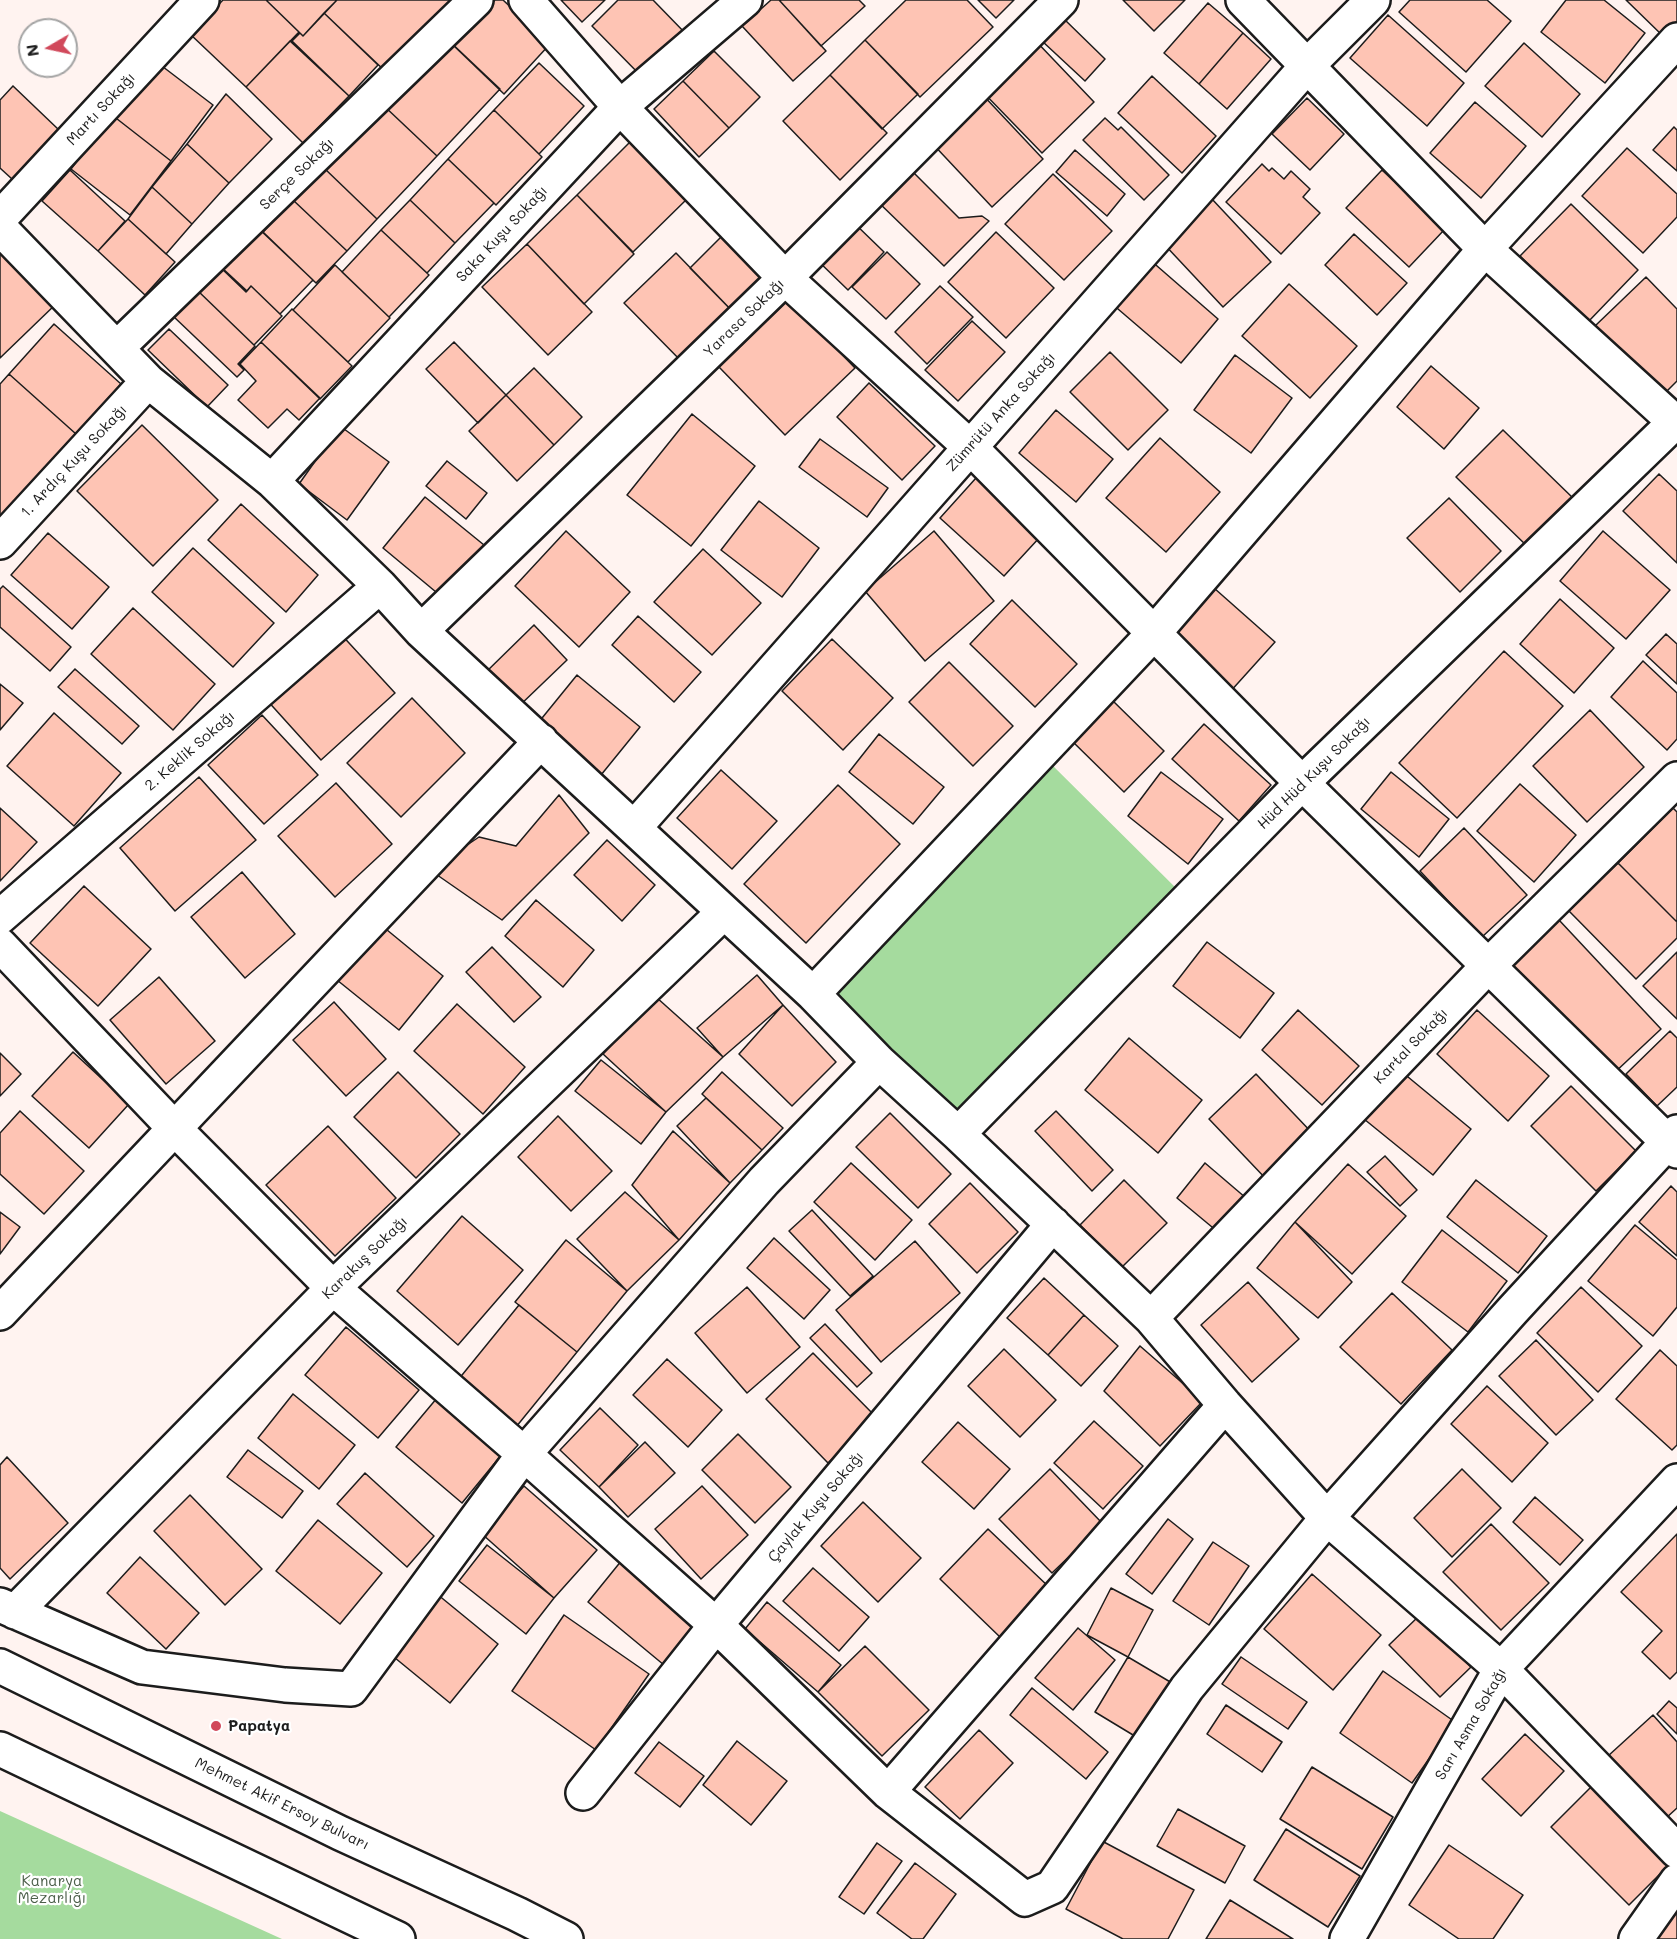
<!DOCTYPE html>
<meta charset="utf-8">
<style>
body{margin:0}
#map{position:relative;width:1677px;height:1939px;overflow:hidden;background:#fff3f0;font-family:Mali,sans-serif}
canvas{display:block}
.north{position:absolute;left:18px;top:18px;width:60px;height:60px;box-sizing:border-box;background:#fff;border:2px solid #a4a4a4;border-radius:50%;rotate:261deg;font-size:16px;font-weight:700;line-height:24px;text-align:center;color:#1c1c1c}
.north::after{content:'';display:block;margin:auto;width:21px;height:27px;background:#d1495b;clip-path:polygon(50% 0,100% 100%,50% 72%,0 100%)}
</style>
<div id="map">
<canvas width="1677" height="1939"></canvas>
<div class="north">N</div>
</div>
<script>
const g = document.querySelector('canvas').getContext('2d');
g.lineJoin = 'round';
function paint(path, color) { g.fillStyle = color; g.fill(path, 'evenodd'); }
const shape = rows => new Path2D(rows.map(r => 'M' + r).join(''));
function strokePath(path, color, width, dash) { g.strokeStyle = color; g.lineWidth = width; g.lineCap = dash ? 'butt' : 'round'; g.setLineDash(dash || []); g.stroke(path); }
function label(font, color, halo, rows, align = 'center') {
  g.font = font + ' Mali,sans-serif'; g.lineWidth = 4.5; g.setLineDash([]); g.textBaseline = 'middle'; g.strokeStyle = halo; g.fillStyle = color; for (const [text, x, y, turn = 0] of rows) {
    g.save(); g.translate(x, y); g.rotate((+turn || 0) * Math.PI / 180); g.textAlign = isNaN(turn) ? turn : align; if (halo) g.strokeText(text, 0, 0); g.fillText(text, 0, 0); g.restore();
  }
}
paint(shape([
 [1045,758,1183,895,960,1123,823,995],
 [0,1811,282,1939,0,1939]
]), '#a5db9e');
const building = shape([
 [223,0,266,0,299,32,246,87,190,34,223,0],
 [266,0,337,0,303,36,266,0],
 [337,0,455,0,386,72,324,13,337,0],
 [495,0,503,0,550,44,504,94,453,45,495,0],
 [561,0,605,0,582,22,561,0],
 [618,0,653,0,688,36,644,79,592,26,618,0],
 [771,0,779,0,826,51,793,81,742,26,771,0],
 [781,0,859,0,865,6,821,46,780,1,781,0],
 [906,0,967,0,993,27,920,97,865,40,906,0],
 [978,0,1014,0,996,18,978,0],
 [1123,0,1185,0,1154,31,1123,0],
 [1410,0,1487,0,1511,21,1466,72,1399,12,1410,0],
 [1566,0,1604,0,1645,33,1605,83,1541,32,1566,0],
 [1626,0,1677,0,1677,26,1665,38,1626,0],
 [1208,3,1243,33,1199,84,1164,53,1208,3],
 [324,13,378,65,349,96,292,41,300,33,303,36,324,13],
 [1388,15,1464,83,1427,126,1350,58,1388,15],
 [1063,18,1105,59,1085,81,1042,41,1063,18],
 [1243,33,1271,59,1227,109,1199,84,1243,33],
 [1032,37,1094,102,1042,153,979,88,1032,37],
 [446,38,500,89,437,156,383,105,446,38],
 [865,40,918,94,882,129,830,75,865,40],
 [290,41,349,96,303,143,246,87,290,41],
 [1524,43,1580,94,1542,137,1485,86,1524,43],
 [714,51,760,97,729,128,683,81,714,51],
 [154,60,213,105,171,161,112,115,154,60],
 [539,63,584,106,539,154,494,110,539,63],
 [830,75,887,133,840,180,783,121,830,75],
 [1152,76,1216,136,1182,173,1118,113,1152,76],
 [683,81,729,128,699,157,654,109,683,81],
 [13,86,59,130,12,179,0,168,0,100,13,86],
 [981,93,1043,159,992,207,930,141,981,93],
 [226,94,272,139,229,183,187,144,226,94],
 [1307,98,1344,134,1310,170,1272,134,1307,98],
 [1475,102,1526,146,1481,198,1430,153,1475,102],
 [383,105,437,156,377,219,324,168,383,105],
 [494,110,542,157,496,205,448,159,494,110],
 [112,115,171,161,130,215,71,169,112,115],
 [1105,118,1118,130,1121,127,1169,175,1144,200,1083,140,1105,118],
 [1674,127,1677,130,1677,171,1653,150,1674,127],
 [633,139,689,197,633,252,577,195,633,139],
 [187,144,229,183,192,224,152,187,187,144],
 [1627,148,1677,194,1677,217,1643,253,1582,196,1627,148],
 [1075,150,1125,194,1107,216,1056,172,1075,150],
 [448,159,494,203,455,243,410,200,448,159],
 [1262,164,1269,171,1272,168,1284,179,1291,171,1310,189,1303,197,1320,213,1281,254,1226,202,1262,164],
 [906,165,959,218,982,216,989,221,944,266,875,199,906,165],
 [324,168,377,219,347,251,293,200,324,168],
 [70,170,125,221,98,251,42,201,70,170],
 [1382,170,1445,229,1409,267,1346,208,1382,170],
 [1053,174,1112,231,1064,280,1005,224,1053,174],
 [152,187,192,224,166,254,128,219,152,187],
 [577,195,634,254,584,304,527,244,577,195],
 [1211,198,1271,262,1223,307,1163,243,1211,198],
 [293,200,347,251,316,283,263,232,293,200],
 [410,200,455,243,427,273,381,230,410,200],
 [1571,204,1638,270,1587,323,1520,256,1571,204],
 [128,219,175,262,145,295,98,251,128,219],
 [851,220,884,252,848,290,815,258,851,220],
 [257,227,313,280,280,314,251,286,247,291,220,266,257,227],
 [381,230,429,275,389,317,342,272,381,230],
 [727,231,776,280,738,317,690,268,727,231],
 [996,232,1054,288,1006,338,948,282,996,232],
 [1354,234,1407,283,1377,315,1325,265,1354,234],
 [527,244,592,312,548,355,482,287,527,244],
 [0,249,58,302,0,358,0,249],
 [887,252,920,284,886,319,852,287,887,252],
 [676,253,738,317,687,367,624,303,676,253],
 [1149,259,1218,319,1181,363,1111,303,1149,259],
 [335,265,390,318,348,362,293,310,335,265],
 [219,266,246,292,251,286,282,316,254,345,197,290,219,266],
 [1646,277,1677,309,1677,381,1662,396,1595,326,1646,277],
 [1289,284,1357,346,1310,398,1242,336,1289,284],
 [940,286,973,317,927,364,895,332,940,286],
 [197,290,255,346,238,364,244,370,237,377,173,316,197,290],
 [789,299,855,368,785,435,719,367,789,299],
 [292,309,352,366,320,399,261,342,292,309],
 [972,321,1005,352,958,401,925,370,972,321],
 [54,324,121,384,76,434,9,374,54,324],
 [169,329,228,385,207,407,148,350,169,329],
 [261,342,320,398,299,420,287,409,268,428,238,400,256,381,240,364,261,342],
 [454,342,506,395,478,423,426,369,454,342],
 [1110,352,1168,410,1128,450,1070,392,1110,352],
 [1235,355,1292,398,1251,453,1194,410,1235,355],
 [1431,366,1479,408,1444,449,1397,407,1431,366],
 [534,368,582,417,554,445,506,395,534,368],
 [9,374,76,434,0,519,0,384,9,374],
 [869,383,935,446,902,480,837,417,869,383],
 [506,395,554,445,517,481,469,431,506,395],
 [1056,410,1113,459,1076,502,1019,453,1056,410],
 [692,414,755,466,691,546,627,495,692,414],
 [142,425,218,500,153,566,77,491,142,425],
 [340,426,389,462,347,520,299,484,340,426],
 [1503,430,1575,500,1529,548,1456,477,1503,430],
 [1160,438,1220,492,1166,552,1106,498,1160,438],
 [820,439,888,488,867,517,799,467,820,439],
 [447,461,487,493,466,519,426,486,447,461],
 [1659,474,1677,491,1677,563,1623,511,1659,474],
 [976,478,1040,537,1004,576,940,518,976,478],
 [425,497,484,545,442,597,383,548,425,497],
 [1449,498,1501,551,1460,592,1407,538,1449,498],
 [759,501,819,548,782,597,721,550,759,501],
 [241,504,318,575,286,612,208,540,241,504],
 [566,531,630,592,579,647,515,586,566,531],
 [934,531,994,601,925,661,865,591,934,531],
 [1603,531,1670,590,1626,639,1560,581,1603,531],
 [48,533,109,587,72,629,11,575,48,533],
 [193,548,274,623,233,667,152,592,193,548],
 [703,549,761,603,712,655,654,602,703,549],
 [3,586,71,647,50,671,0,627,0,589,3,586],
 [1214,588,1275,642,1229,693,1169,639,1214,588],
 [1560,599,1614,648,1574,693,1520,644,1560,599],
 [1012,600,1077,664,1035,707,970,644,1012,600],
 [133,608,215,684,173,730,91,654,133,608],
 [638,616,701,672,674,702,612,645,638,616],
 [534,625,567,660,516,709,483,675,534,625],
 [338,631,395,693,321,760,265,698,338,631],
 [1666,634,1677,644,1677,684,1646,655,1666,634],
 [832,639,893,698,843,750,782,691,832,639],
 [1504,651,1563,706,1457,818,1399,763,1504,651],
 [1643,661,1677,693,1677,739,1667,750,1611,697,1643,661],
 [949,662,1013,726,973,766,909,702,949,662],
 [75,669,139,726,122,744,58,687,75,669],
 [577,675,640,727,601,775,538,723,577,675],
 [0,684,23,703,0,730,0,684],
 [412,698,465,753,401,817,347,763,412,698],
 [1112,700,1164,751,1124,792,1072,741,1112,700],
 [1590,710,1644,767,1587,822,1533,766,1590,710],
 [54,713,121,773,74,826,7,766,54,713],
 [262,715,318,775,264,824,208,765,262,715],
 [1204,724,1271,785,1239,821,1172,759,1204,724],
 [879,734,944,787,913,824,849,772,879,734],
 [721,770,777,821,732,869,677,818,721,770],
 [1161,772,1223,819,1188,864,1128,816,1161,772],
 [1391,772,1449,819,1419,857,1361,809,1391,772],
 [199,777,256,840,175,911,120,848,199,777],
 [336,783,392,844,335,897,278,836,336,783],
 [1520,784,1576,835,1534,882,1477,831,1520,784],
 [838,785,900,844,806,943,744,884,838,785],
 [559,795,589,833,502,920,430,870,479,837,516,846,559,795],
 [0,808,37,842,0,881,0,808],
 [1673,808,1677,812,1677,922,1618,863,1673,808],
 [1464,828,1527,895,1482,937,1420,871,1464,828],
 [607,840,655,885,622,921,574,875,607,840],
 [1618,863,1677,922,1677,938,1636,979,1569,911,1618,863],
 [242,872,295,934,245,978,191,917,242,872],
 [84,886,151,949,98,1006,30,943,84,886],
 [536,900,594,950,563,987,505,936,536,900],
 [1559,920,1661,1029,1612,1075,1510,965,1559,920],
 [381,925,443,976,399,1030,337,980,381,925],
 [1207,942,1274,993,1240,1038,1173,986,1207,942],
 [492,947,541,997,514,1022,466,972,492,947],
 [1677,952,1677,1019,1643,986,1677,952],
 [757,975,783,1005,723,1057,697,1028,757,975],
 [159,977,215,1041,166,1084,110,1020,159,977],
 [656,997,723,1057,666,1112,603,1054,656,997],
 [334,1002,386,1059,346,1096,293,1040,334,1002],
 [457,1004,525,1067,483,1114,414,1051,457,1004],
 [783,1005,836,1062,792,1106,739,1054,783,1005],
 [1298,1010,1359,1066,1322,1105,1262,1050,1298,1010],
 [1477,1010,1549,1076,1508,1121,1437,1054,1477,1010],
 [1670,1031,1677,1038,1677,1087,1657,1106,1626,1074,1670,1031],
 [1129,1038,1202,1100,1158,1153,1085,1090,1129,1038],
 [73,1052,129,1104,89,1148,32,1096,73,1052],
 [0,1053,21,1074,0,1096,0,1053],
 [601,1060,666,1112,641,1144,575,1091,601,1060],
 [398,1072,460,1134,416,1178,354,1117,398,1072],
 [722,1072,783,1128,762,1150,702,1094,722,1072],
 [1402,1072,1471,1129,1433,1175,1364,1119,1402,1072],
 [1256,1074,1315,1136,1268,1181,1209,1119,1256,1074],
 [1571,1086,1636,1151,1596,1191,1531,1126,1571,1086],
 [706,1098,762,1150,730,1183,677,1126,706,1098],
 [20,1111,84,1171,44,1214,0,1174,0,1133,20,1111],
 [1056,1111,1113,1170,1092,1191,1035,1131,1056,1111],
 [890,1113,951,1174,918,1208,856,1147,890,1113],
 [558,1116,612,1171,571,1211,518,1157,558,1116],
 [328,1126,396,1198,335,1256,266,1185,328,1126],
 [673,1131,730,1183,679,1240,632,1185,673,1131],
 [1385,1156,1417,1190,1400,1206,1367,1172,1385,1156],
 [851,1163,912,1220,875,1260,814,1202,851,1163],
 [1205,1163,1246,1198,1218,1232,1177,1198,1205,1163],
 [1348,1164,1406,1216,1352,1274,1295,1222,1348,1164],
 [1124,1180,1167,1223,1122,1267,1080,1225,1124,1180],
 [1476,1180,1547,1236,1518,1273,1447,1217,1476,1180],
 [970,1183,1018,1232,977,1273,929,1224,970,1183],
 [1671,1186,1677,1192,1677,1256,1639,1222,1671,1186],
 [625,1192,679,1240,627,1291,577,1239,625,1192],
 [812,1210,873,1276,850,1296,789,1231,812,1210],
 [0,1212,20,1227,0,1254,0,1212],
 [462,1216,523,1270,458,1345,397,1291,462,1216],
 [1295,1222,1352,1282,1318,1318,1257,1268,1295,1222],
 [1635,1225,1677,1260,1677,1307,1653,1336,1588,1281,1635,1225],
 [1442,1230,1507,1281,1468,1332,1402,1282,1442,1230],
 [774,1238,830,1290,804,1319,747,1268,774,1238],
 [566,1240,627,1291,577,1352,515,1302,566,1240],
 [915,1241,960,1293,881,1362,836,1310,915,1241],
 [1044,1278,1084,1315,1048,1355,1007,1318,1044,1278],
 [1248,1282,1299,1339,1252,1382,1201,1325,1248,1282],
 [747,1287,800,1347,747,1393,695,1333,747,1287],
 [1581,1287,1642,1346,1598,1392,1537,1333,1581,1287],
 [1392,1293,1452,1350,1401,1404,1340,1347,1392,1293],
 [519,1305,577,1352,516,1427,458,1380,519,1305],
 [1084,1315,1118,1346,1081,1386,1048,1355,1084,1315],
 [825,1324,872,1373,857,1387,810,1338,825,1324],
 [346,1327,419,1390,378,1438,305,1375,346,1327],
 [1536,1340,1593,1400,1556,1435,1499,1376,1536,1340],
 [1140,1346,1203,1401,1160,1446,1104,1391,1140,1346],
 [1004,1349,1056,1400,1020,1437,968,1386,1004,1349],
 [1660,1350,1677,1366,1677,1445,1672,1450,1616,1399,1660,1350],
 [813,1353,876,1417,828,1463,766,1399,813,1353],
 [667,1359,722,1410,688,1447,633,1395,667,1359],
 [1487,1386,1548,1443,1512,1482,1451,1424,1487,1386],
 [293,1394,355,1445,319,1489,258,1438,293,1394],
 [437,1398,503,1453,462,1503,396,1447,437,1398],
 [600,1408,638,1445,599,1487,560,1450,600,1408],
 [1094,1421,1143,1466,1103,1509,1054,1463,1094,1421],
 [958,1422,1010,1469,974,1509,922,1462,958,1422],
 [738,1434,791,1487,755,1523,702,1470,738,1434],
 [645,1442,675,1473,628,1517,599,1487,645,1442],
 [248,1450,303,1491,282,1518,227,1477,248,1450],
 [7,1457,68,1523,10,1579,0,1568,0,1465,7,1457],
 [1050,1469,1103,1524,1052,1573,999,1519,1050,1469],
 [1462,1469,1501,1508,1452,1557,1414,1518,1462,1469],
 [365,1473,434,1536,407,1567,337,1504,365,1473],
 [524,1486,597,1550,554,1598,482,1534,524,1486],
 [702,1486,748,1535,701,1579,655,1529,702,1486],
 [190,1495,262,1569,225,1605,154,1531,190,1495],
 [1535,1497,1583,1540,1560,1565,1513,1522,1535,1497],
 [863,1502,921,1558,878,1602,821,1546,863,1502],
 [1168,1519,1193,1539,1152,1594,1126,1574,1168,1519],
 [318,1520,382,1573,340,1624,276,1571,318,1520],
 [1491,1524,1549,1583,1501,1630,1443,1572,1491,1524],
 [988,1529,1050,1588,1001,1638,940,1579,988,1529],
 [1677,1534,1677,1672,1670,1679,1642,1652,1662,1631,1621,1592,1677,1534],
 [1213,1542,1249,1566,1209,1625,1173,1601,1213,1542],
 [487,1545,554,1598,526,1634,459,1581,487,1545],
 [140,1557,199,1613,166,1649,107,1593,140,1557],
 [622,1560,699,1623,664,1665,588,1602,622,1560],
 [813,1568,869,1617,839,1651,783,1601,813,1568],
 [1312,1574,1381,1635,1333,1690,1264,1629,1312,1574],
 [1111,1588,1153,1610,1128,1657,1087,1635,1111,1588],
 [437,1594,498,1644,450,1703,389,1653,437,1594],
 [767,1602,841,1665,818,1692,745,1629,767,1602],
 [564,1615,649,1674,596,1750,512,1691,564,1615],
 [1420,1615,1471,1667,1440,1697,1389,1645,1420,1615],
 [1078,1628,1115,1660,1073,1710,1035,1678,1078,1628],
 [865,1646,929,1710,882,1756,818,1692,865,1646],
 [1128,1657,1172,1683,1138,1738,1095,1712,1128,1657],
 [1241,1657,1307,1702,1288,1729,1222,1684,1241,1657],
 [1383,1671,1455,1722,1412,1783,1340,1733,1383,1671],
 [1032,1688,1108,1752,1086,1779,1010,1715,1032,1688],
 [1669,1701,1677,1708,1677,1734,1657,1714,1669,1701],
 [1226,1705,1282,1742,1262,1772,1207,1734,1226,1705],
 [1653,1715,1677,1742,1677,1808,1665,1819,1608,1756,1653,1715],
 [979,1730,1013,1763,960,1819,925,1787,979,1730],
 [1525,1734,1564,1771,1521,1816,1482,1779,1525,1734],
 [737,1741,787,1781,751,1825,703,1785,737,1741],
 [659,1742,704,1776,680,1807,635,1773,659,1742],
 [1312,1767,1393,1817,1362,1869,1280,1819,1312,1767],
 [1595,1783,1673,1861,1629,1905,1551,1827,1595,1783],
 [1178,1809,1245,1846,1225,1883,1157,1846,1178,1809],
 [1286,1829,1360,1876,1328,1927,1254,1880,1286,1829],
 [1102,1841,1194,1890,1168,1939,1123,1939,1066,1909,1102,1841],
 [877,1843,902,1861,864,1914,839,1897,877,1843],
 [1449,1845,1523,1895,1493,1939,1459,1939,1409,1905,1449,1845],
 [915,1863,956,1894,923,1939,912,1939,877,1913,915,1863],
 [1230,1900,1293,1939,1206,1939,1230,1900],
 [1677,1903,1677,1939,1654,1939,1677,1903]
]);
paint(building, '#fec4b4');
strokePath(building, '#1c1c1c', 1.5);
const minor = shape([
 [1243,0,1485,249,1677,424],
 [0,218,202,0],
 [0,228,148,381,272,481,380,586,421,631,813,994,879,1062,958,1134,1151,1318,1225,1405,1327,1518,1501,1669,1677,1851],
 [117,348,476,0],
 [272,481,620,107,745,0],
 [0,542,148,381],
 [421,631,785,278,1061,0],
 [634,828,1307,66,1373,0],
 [0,917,380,586],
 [0,945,175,1129,333,1288,524,1454,716,1625,888,1792,1025,1899,1052,1887,1187,1688,1327,1518,1512,1311,1677,1132],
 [813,994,1154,633,1485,249,1677,40],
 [958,1134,1302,783,1677,420],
 [0,1313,541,741],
 [1151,1318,1489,965,1677,779],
 [0,1605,142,1667,285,1685,351,1689,524,1454,764,1181,879,1062],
 [15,1612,333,1288,724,912],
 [888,1792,1225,1405],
 [583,1793,716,1625,1053,1224],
 [1347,1939,1501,1669,1677,1481],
 [1636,1939,1677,1881]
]);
const tertiary = shape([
 [526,0,620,107,785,278,970,447,1302,783,1677,1151]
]);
const primary = shape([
 [0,1666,340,1833,517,1914,566,1939],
 [0,1749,398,1939]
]);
strokePath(minor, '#1c1c1c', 38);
strokePath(tertiary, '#1c1c1c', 38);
strokePath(primary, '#1c1c1c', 38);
strokePath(minor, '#fff', 33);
strokePath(tertiary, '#fff', 33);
strokePath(primary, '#fff', 33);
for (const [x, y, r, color] of [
 [216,1726,6,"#d1495b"]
]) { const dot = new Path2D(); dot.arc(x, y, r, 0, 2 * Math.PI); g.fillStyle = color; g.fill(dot); strokePath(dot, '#fff', 2); }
label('15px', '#1c1c1c', '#fff', [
 ["Martı Sokağı",101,109,-47],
 ["Serçe Sokağı",297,174,-44],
 ["Saka Kuşu Sokağı",502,234,-47],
 ["Yarasa Sokağı",744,318,-44],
 ["Zümrütü Anka Sokağı",1001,412,-48],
 ["1. Ardıç Kuşu Sokağı",74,461,-47],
 ["2. Keklik Sokağı",190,751,-41],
 ["Hüd Hüd Kuşu Sokağı",1314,773,-45],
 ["Kartal Sokağı",1411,1046,-46],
 ["Karakuş Sokağı",365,1258,-44],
 ["Çaylak Kuşu Sokağı",816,1507,-50],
 ["Sarı Asma Sokağı",1471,1724,-60],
 ["Mehmet Akif Ersoy Bulvarı",282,1804,26]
]);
label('bold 15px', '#1c1c1c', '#fff', [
 ["Papatya",228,1726]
], 'left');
label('15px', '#4c5f4a', '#fff', [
 ["Kanarya",52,1881],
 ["Mezarlığı",52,1898]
]);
</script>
